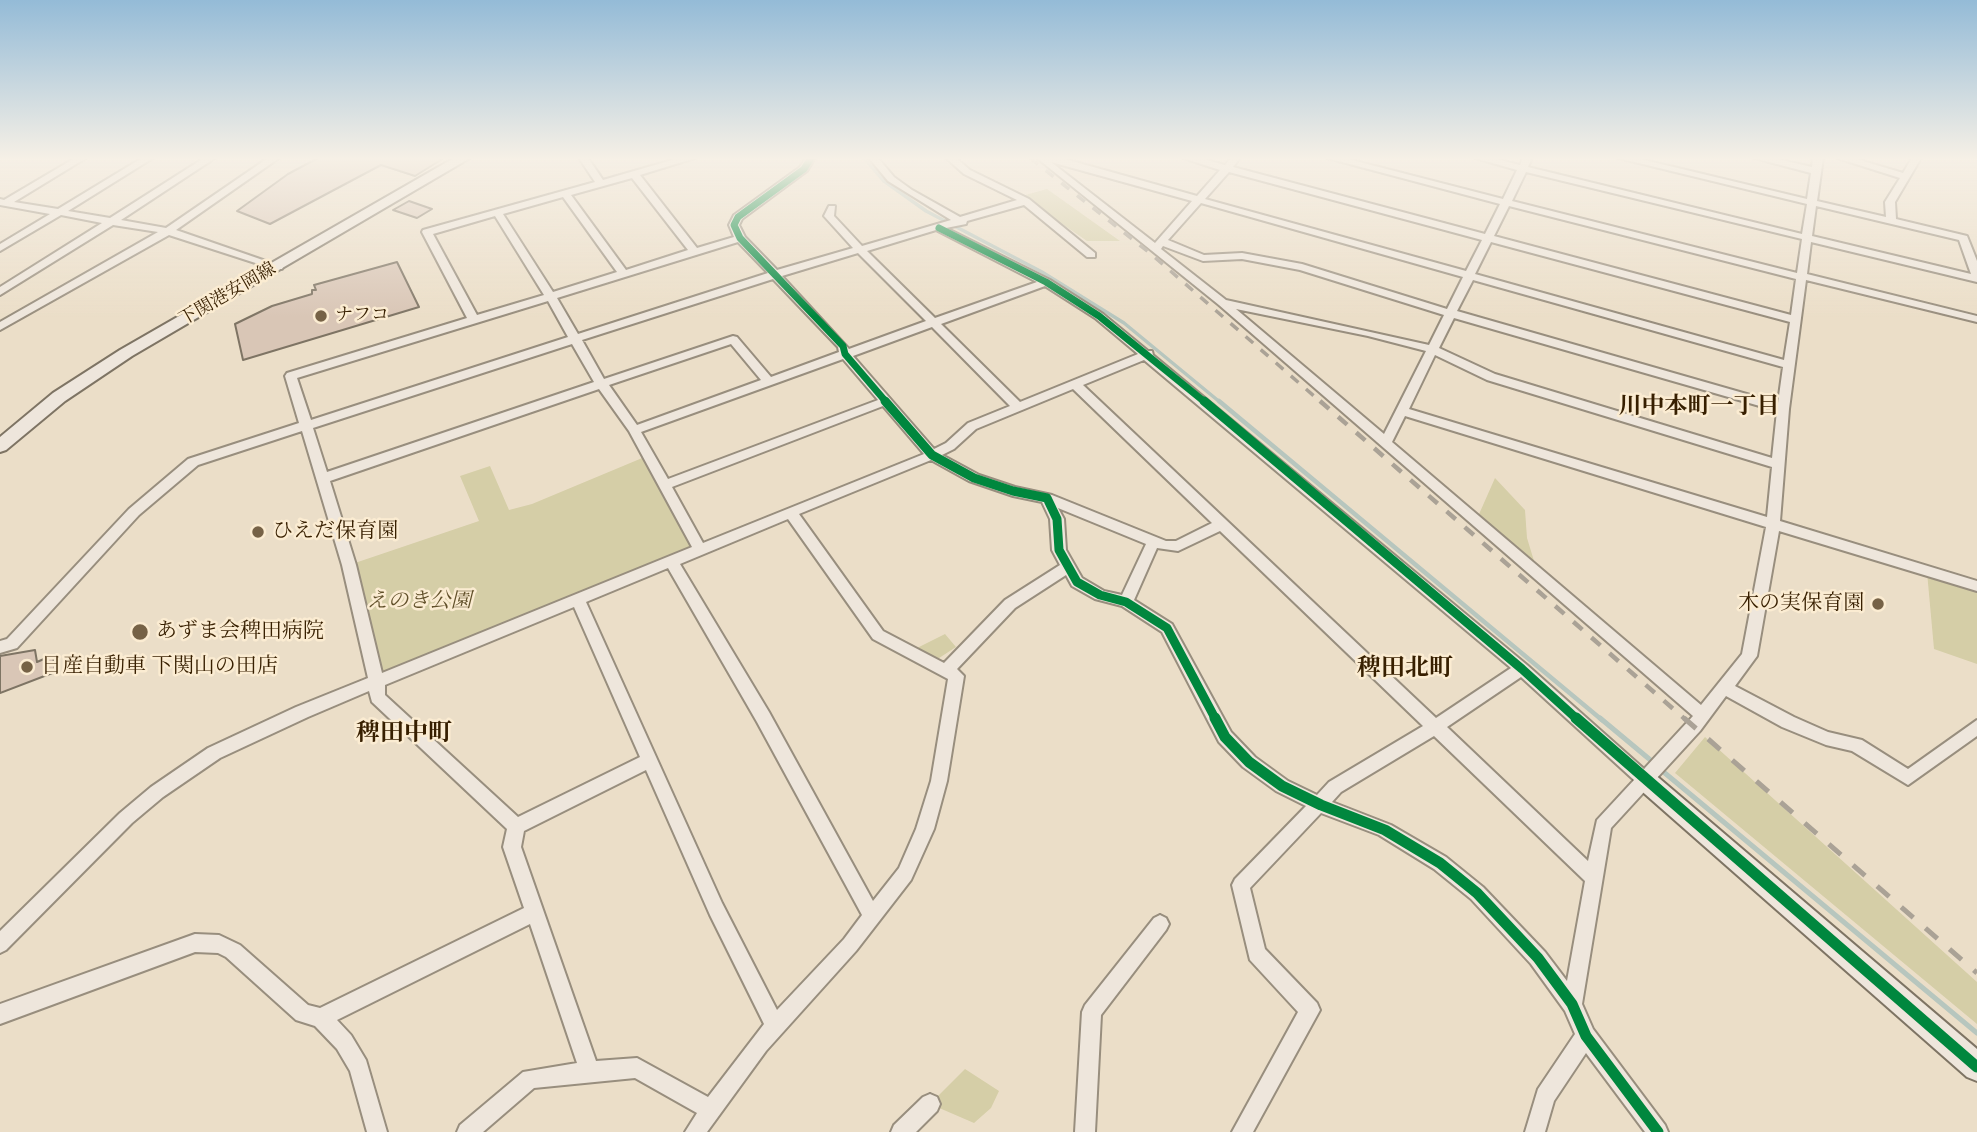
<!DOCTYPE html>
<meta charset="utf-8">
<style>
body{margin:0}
canvas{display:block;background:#ebdec8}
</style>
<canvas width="1977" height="1132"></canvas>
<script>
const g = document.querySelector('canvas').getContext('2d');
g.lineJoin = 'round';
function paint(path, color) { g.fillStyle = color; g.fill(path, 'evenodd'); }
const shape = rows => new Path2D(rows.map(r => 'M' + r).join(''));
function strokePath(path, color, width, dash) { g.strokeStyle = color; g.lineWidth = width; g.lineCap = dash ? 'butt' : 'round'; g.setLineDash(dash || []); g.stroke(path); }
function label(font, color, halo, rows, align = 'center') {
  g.font = font + ' Cardo,"Noto Serif JP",serif'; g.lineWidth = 5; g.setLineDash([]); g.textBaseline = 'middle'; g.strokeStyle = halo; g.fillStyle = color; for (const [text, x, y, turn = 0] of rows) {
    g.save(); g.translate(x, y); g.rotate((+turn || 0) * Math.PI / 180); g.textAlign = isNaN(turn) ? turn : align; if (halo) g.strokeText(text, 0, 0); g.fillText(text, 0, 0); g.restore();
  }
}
paint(shape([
 [1047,189,1120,241,1087,241,1022,196],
 [647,456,700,550,377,682,349,565,479,521,460,476,490,466,509,510,532,504],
 [1495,478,1525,510,1527,538,1538,574,1476,521],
 [1927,572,1977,586,1977,664,1934,649],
 [945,634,956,647,936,660,915,649],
 [1705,737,1977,982,1977,1024,1675,773],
 [965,1069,999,1091,991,1108,974,1123,930,1104]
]), '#d5cea7');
strokePath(shape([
 [864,158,884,181,926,211,1042,272,1124,323,1221,403]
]), '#b7c6be', 3.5);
strokePath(shape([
 [1219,401,1602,720]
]), '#b7c6be', 4.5);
strokePath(shape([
 [1600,718,1654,763],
 [1660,769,1977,1033]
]), '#b7c6be', 5);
const building = shape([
 [318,158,444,158,415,176,381,165,270,224,237,211,288,174,318,158],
 [409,201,432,209,417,218,393,210,409,201],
 [397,262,419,307,243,360,235,324,272,306,312,294,312,290,316,290,314,285,397,262],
 [35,650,37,662,53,655,55,672,0,693,0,656,35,650]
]);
paint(building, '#d9c6b6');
strokePath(building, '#7e7464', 2);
const street = shape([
 [75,158,86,158,14,202,58,209,142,158,153,158,68,211,110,218,204,158,215,158,121,220,166,228,268,158,279,158,176,230,283,267,282,269,274,269,169,235,0,330,0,322,158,232,113,225,0,295,0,287,102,223,61,215,0,251,0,244,50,214,0,205,0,199,4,200,75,158],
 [579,158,588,158,603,180,679,158,695,158,640,175,697,248,734,237,729,225,734,215,800,167,806,158,815,158,807,171,742,219,739,225,745,237,777,270,853,248,824,216,829,206,835,206,834,216,862,246,951,220,888,181,869,158,878,158,894,177,912,190,960,217,1017,200,964,174,946,158,956,158,970,170,1029,199,1095,253,1095,257,1087,257,1024,205,967,221,966,224,946,228,1050,280,1103,314,1148,351,1152,351,1153,355,1527,665,1644,769,1693,716,1219,305,1037,158,1061,158,1197,196,1220,170,1183,158,1200,158,1225,165,1231,158,1240,158,1233,167,1485,234,1500,204,1327,158,1344,158,1503,199,1517,170,1475,158,1492,158,1520,165,1523,158,1532,158,1528,167,1802,234,1807,204,1618,158,1636,158,1807,199,1811,173,1754,158,1773,158,1812,167,1813,158,1823,158,1817,201,1886,217,1885,202,1900,178,1837,158,1853,158,1903,173,1912,158,1921,158,1895,202,1896,219,1967,236,1977,261,1977,282,1811,242,1807,274,1977,316,1977,322,1806,280,1789,409,1780,521,1977,581,1977,591,1779,531,1757,656,1735,686,1794,717,1828,732,1862,740,1908,769,1977,720,1977,736,1908,785,1852,751,1826,745,1782,727,1726,696,1700,731,1611,828,1582,1004,1593,1029,1665,1125,1668,1132,1645,1132,1586,1053,1554,1101,1545,1132,1525,1132,1538,1089,1575,1034,1565,1011,1531,964,1471,899,1434,869,1379,835,1321,813,1250,888,1265,949,1317,1003,1320,1010,1253,1132,1232,1132,1298,1012,1250,960,1232,885,1235,879,1306,806,1276,791,1243,767,1219,742,1162,632,1122,606,1095,599,1072,586,1066,575,1015,608,957,669,964,676,947,781,934,829,911,880,856,951,766,1051,707,1132,685,1132,697,1113,635,1078,534,1088,483,1132,457,1132,460,1125,523,1072,577,1063,530,924,337,1020,351,1035,366,1060,387,1132,367,1132,350,1071,337,1049,315,1026,296,1020,226,957,218,953,195,952,0,1024,0,1004,195,934,219,935,240,945,308,1005,320,1008,524,908,503,847,507,829,372,702,369,691,308,717,220,758,163,797,132,823,6,950,0,953,0,931,120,813,151,787,208,748,296,707,368,678,342,565,302,431,198,465,139,515,17,648,0,653,0,641,7,639,129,509,188,459,299,423,285,376,287,373,467,318,422,232,423,230,595,182,579,158],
 [1051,162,1192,201,1155,243,1051,162],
 [1229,172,1482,240,1466,271,1205,199,1229,172],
 [1526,172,1802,239,1797,273,1512,201,1526,172],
 [632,178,688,250,626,270,571,195,632,178],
 [563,197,617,272,553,292,503,214,563,197],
 [1201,203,1463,277,1447,309,1302,264,1242,253,1204,255,1168,240,1201,203],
 [1509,206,1796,279,1791,315,1494,236,1509,206],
 [1816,206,1959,240,1971,274,1812,236,1816,206],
 [495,216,544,295,477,315,433,234,495,216],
 [936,230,1037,282,935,318,867,251,936,230],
 [738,242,768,273,578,334,557,298,738,242],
 [1491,242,1790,322,1784,360,1475,274,1491,242],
 [1163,246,1203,261,1242,259,1300,270,1444,315,1429,345,1226,300,1161,249,1163,246],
 [858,253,926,321,849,349,782,276,858,253],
 [773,279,838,347,839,352,771,377,737,337,733,336,604,379,582,340,773,279],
 [1473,280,1783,367,1778,403,1457,311,1473,280],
 [1045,286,1095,318,1138,354,1020,402,941,324,1045,286],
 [548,301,568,337,311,420,297,378,548,301],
 [1236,309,1368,336,1426,351,1384,434,1236,309],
 [1454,318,1777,411,1772,458,1495,374,1439,348,1454,318],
 [932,327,1010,406,968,423,946,443,934,449,853,356,932,327],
 [572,344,594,382,327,472,313,428,572,344],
 [731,344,761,380,637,425,609,385,731,344],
 [1435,355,1487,380,1772,467,1767,517,1409,409,1435,355],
 [843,359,878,400,668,479,641,432,843,359],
 [1144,360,1511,668,1436,718,1083,385,1144,360],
 [599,389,629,431,692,547,382,673,356,565,330,481,599,389],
 [1073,389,1212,523,1176,541,1166,541,1052,495,1015,487,979,475,942,455,954,449,976,429,1073,389],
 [883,406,924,454,703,543,672,487,883,406],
 [1405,416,1766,527,1742,654,1701,705,1392,442,1405,416],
 [931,460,969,481,1013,496,1042,502,1050,519,1052,550,1060,565,1005,600,944,663,883,631,799,514,931,460],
 [1058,508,1146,544,1122,595,1104,591,1082,578,1066,550,1064,519,1058,508],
 [788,519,873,639,948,679,931,781,916,829,899,868,873,901,769,712,680,564,788,519],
 [1220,531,1423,726,1329,782,1317,795,1288,781,1255,757,1231,732,1172,624,1134,600,1157,548,1178,551,1220,531],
 [668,568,757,722,862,915,844,939,777,1010,722,903,586,602,668,568],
 [574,607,640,757,518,817,385,695,385,685,574,607],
 [1521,677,1634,780,1597,820,1588,861,1447,727,1521,677],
 [1434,736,1585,881,1567,981,1545,952,1483,887,1446,857,1391,825,1332,802,1341,792,1434,736],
 [646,770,710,915,764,1024,708,1097,637,1058,596,1061,521,847,524,831,646,770],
 [1160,915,1166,918,1169,924,1166,930,1101,1015,1095,1132,1075,1132,1082,1012,1085,1005,1154,918,1160,915],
 [930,1094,937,1097,940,1104,937,1111,916,1132,891,1132,894,1125,923,1097,930,1094]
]);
const secondary = shape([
 [454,158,470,158,132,356,65,401,6,450,0,452,0,437,53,393,120,350,454,158],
 [1645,770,1653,773,1977,1049,1977,1081,1967,1077,1637,787,1634,780,1637,773,1645,770]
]);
strokePath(street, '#988e7e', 4);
strokePath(secondary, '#7e7464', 4);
paint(street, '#eee6dc');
paint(secondary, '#eee6dc');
strokePath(shape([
 [1030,158,1151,254,1322,403]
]), '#aaa296', 3.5, [10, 10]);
strokePath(shape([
 [1320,401,1686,720]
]), '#aaa296', 4.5, [12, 12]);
strokePath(shape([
 [1684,718,1977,973]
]), '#aaa296', 5, [16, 16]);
strokePath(shape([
 [811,158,804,169,738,217,734,225,740,238,843,346,845,354,887,403],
 [939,228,1046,282,1099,316,1206,403]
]), '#00873e', 7);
strokePath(shape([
 [885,401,932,455,974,478,1013,491,1047,498,1057,519,1059,550,1077,582,1100,595,1126,602,1167,628,1216,720],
 [1204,401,1522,669,1578,720]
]), '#00873e', 9);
strokePath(shape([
 [1215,718,1225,737,1249,762,1282,786,1321,805,1385,830,1440,863,1477,893,1538,958,1572,1004,1586,1036,1658,1132],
 [1576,718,1977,1067]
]), '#00873e', 11);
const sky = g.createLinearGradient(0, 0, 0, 317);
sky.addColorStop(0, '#94bbd7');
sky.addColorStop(0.5, '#f6f0e6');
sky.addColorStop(1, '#f6f0e600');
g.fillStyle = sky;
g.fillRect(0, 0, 1977, 317);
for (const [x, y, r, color] of [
 [321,316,7,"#766246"],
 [258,532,7,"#766246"],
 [1878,604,7,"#766246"],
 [140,632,9,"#766246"],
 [27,667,7,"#766246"]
]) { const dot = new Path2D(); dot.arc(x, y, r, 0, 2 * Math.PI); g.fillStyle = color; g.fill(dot); strokePath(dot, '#fbecd2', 2.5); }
label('18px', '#371f00', '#fbecd2', [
 ["下関港安岡線",228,295,-30]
]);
label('18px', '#371f00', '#fbecd2', [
 ["ナフコ",335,316]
], 'left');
label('21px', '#371f00', '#fbecd2', [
 ["ひえだ保育園",272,532],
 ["木の実保育園",1864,604,"right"],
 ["あずま会稗田病院",156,632],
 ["日産自動車 下関山の田店",41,667]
], 'left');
label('italic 21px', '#61502a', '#fbecd2', [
 ["えのき公園",419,602]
]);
label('bold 23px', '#371f00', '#fbecd2', [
 ["川中本町一丁目",1699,408]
]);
label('bold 24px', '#371f00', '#fbecd2', [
 ["稗田北町",1405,669],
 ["稗田中町",404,734]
]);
</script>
